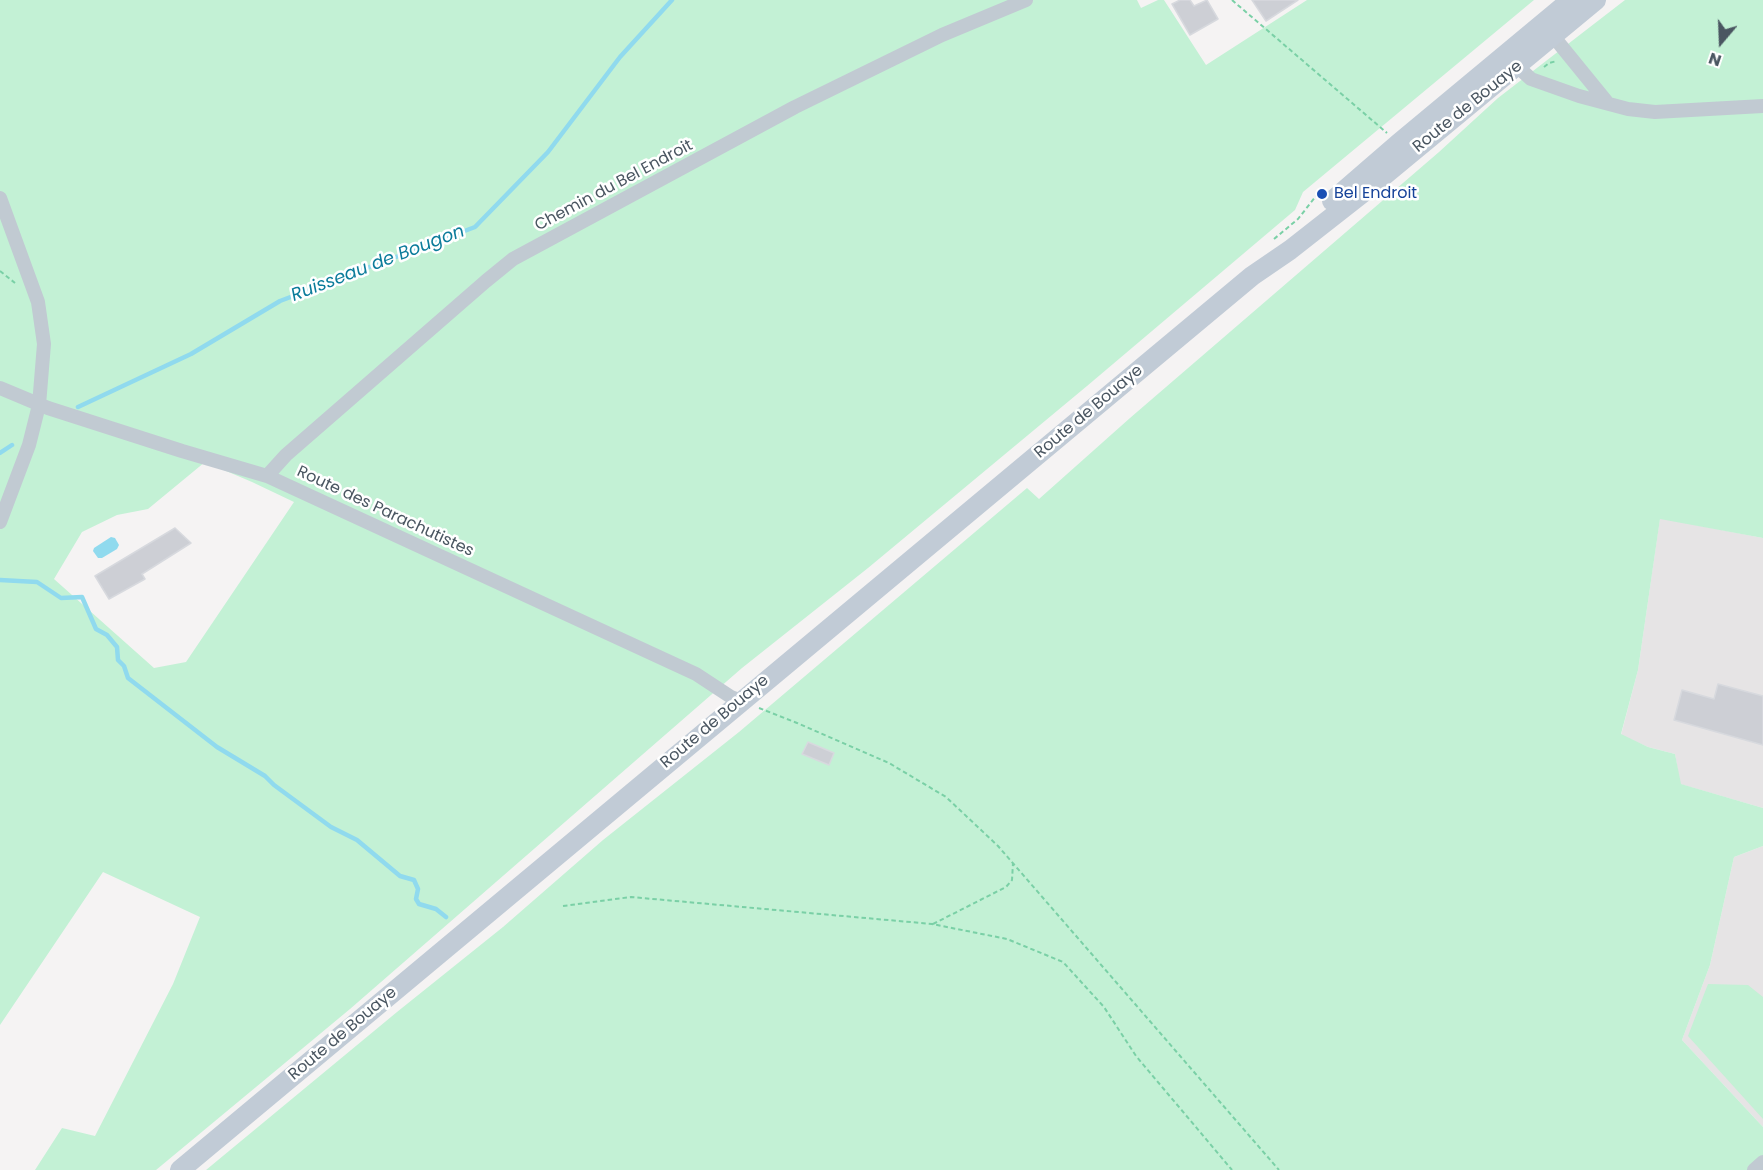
<!DOCTYPE html>
<style>
body{margin:0}
#map{position:relative;width:1763px;height:1170px;overflow:hidden;background:#f5f3f3;font-family:Poppins,sans-serif}
canvas{display:block}
.north{position:absolute;left:1691px;top:12px;width:60px;height:60px;-webkit-text-stroke:4px #fff;paint-order:stroke;rotate:199deg;font-size:16px;font-weight:700;line-height:24px;text-align:center;color:#4a5661}
.north::after{content:'';display:block;margin:auto;width:21px;height:27px;background:#4a5661;clip-path:polygon(50% 0,100% 100%,50% 72%,0 100%)}
</style>
<div id="map">
<canvas width="1763" height="1170"></canvas>
<div class="north">N</div>
</div>
<script>
const g = document.querySelector('canvas').getContext('2d');
g.lineJoin = 'round';
function paint(path, color) { g.fillStyle = color; g.fill(path, 'evenodd'); }
const shape = rows => new Path2D(rows.map(r => 'M' + r).join(''));
function strokePath(path, color, width, dash) { g.strokeStyle = color; g.lineWidth = width; g.lineCap = dash ? 'butt' : 'round'; g.setLineDash(dash || []); g.stroke(path); }
function label(font, color, halo, rows, align = 'center') {
  g.font = font + ' Poppins,sans-serif'; g.lineWidth = 5; g.setLineDash([]); g.textBaseline = 'middle'; g.strokeStyle = halo; g.fillStyle = color; for (const [text, x, y, turn = 0] of rows) {
    g.save(); g.translate(x, y); g.rotate((+turn || 0) * Math.PI / 180); g.textAlign = isNaN(turn) ? turn : align; if (halo) g.strokeText(text, 0, 0); g.fillText(text, 0, 0); g.restore();
  }
}
paint(shape([
 [1660,518,1763,538,1763,808,1680,784,1675,754,1648,747,1621,735,1638,670],
 [1763,846,1763,1127,1682,1040,1710,965,1734,857]
]), '#e6e4e5');
paint(shape([
 [0,0,1137,0,1141,8,1158,0,1164,0,1206,65,1307,0,1534,0,1303,192,1295,210,1087,386,868,568,742,668,350,1009,156,1170,35,1170,62,1128,95,1136,173,984,200,917,103,872,0,1025],
 [205,462,252,482,294,502,186,662,154,668,54,579,82,532,117,515,148,509],
 [1625,0,1763,0,1763,538,1660,519,1638,670,1621,734,1648,747,1675,754,1681,784,1763,808,1763,846,1734,857,1710,965,1682,1040,1763,1127,1763,1170,206,1170,397,1012,503,927,603,840,739,732,1027,488,1039,499,1130,418,1439,152,1498,98],
 [1708,984,1748,985,1763,997,1763,1119,1688,1036]
]), '#c3f1d5');
paint(shape([
 [111,537,115,538,119,545,117,549,102,558,98,558,93,551,94,548]
]), '#90daee');
strokePath(shape([
 [78,407,191,354,280,301,475,227,548,152,620,57,672,0],
 [0,453,12,445],
 [0,580,37,582,61,598,82,597,96,629,107,635,117,647,118,660,124,666,128,678,217,747,265,776,274,785,331,827,357,840,400,876,414,880,418,889,416,899,419,904,436,909,446,917]
]), '#90daee', 4.5);
const building = shape([
 [1180,0,1190,0,1194,6,1207,0,1218,19,1190,35,1172,4,1180,0],
 [1252,0,1298,0,1266,21,1252,0],
 [175,528,191,543,142,574,145,579,109,599,95,576,175,528],
 [1718,684,1763,696,1763,745,1674,720,1682,690,1714,699,1718,684],
 [808,742,834,753,829,765,802,754,808,742]
]);
paint(building, '#cdcfd5');
strokePath(building, '#d7d9de', 1.5);
strokePath(shape([
 [1232,0,1387,133],
 [1544,67,1549,63,1557,61],
 [1274,239,1298,219,1316,196],
 [0,271,15,283],
 [759,708,797,723,889,763,946,797,998,846,1279,1170],
 [563,906,631,897,932,924,1007,939,1063,962,1104,1007,1136,1056,1232,1170],
 [933,924,1006,887,1012,880,1013,863]
]), '#7ad0a6', 2, [4.5, 3]);
strokePath(shape([
 [1549,31,1606,101],
 [1517,57,1518,67,1531,79,1579,96,1628,109,1655,112,1763,106],
 [0,198,38,302,44,344,39,405,29,445,0,522],
 [0,388,48,408,182,451,267,476,696,674,731,697,741,701],
 [267,476,286,455,486,281,513,259,795,107,942,35,1026,0],
 [1754,1170,1763,1162]
]), '#c1cad2', 14);
strokePath(shape([
 [1332,201,1399,143,1571,0],
 [180,1170,1252,276,1290,250,1364,192,1596,0]
]), '#c1cbd6', 20);
for (const [x, y, r, color] of [
 [1322,194,6,"#1a4fb4"]
]) { const dot = new Path2D(); dot.arc(x, y, r, 0, 2 * Math.PI); g.fillStyle = color; g.fill(dot); strokePath(dot, '#fff', 2); }
label('16px', '#4a5661', '#fff', [
 ["Route de Bouaye",1468,107,-39],
 ["Chemin du Bel Endroit",614,186,-28],
 ["Route de Bouaye",1089,412,-40],
 ["Route des Parachutistes",385,512,25],
 ["Route de Bouaye",715,722,-40],
 ["Route de Bouaye",343,1034,-40]
]);
label('16px', '#164399', '#fff', [
 ["Bel Endroit",1334,194]
], 'left');
label('italic 18px', '#0c7c9b', '#fff', [
 ["Ruisseau de Bougon",378,264,-21]
]);
</script>
